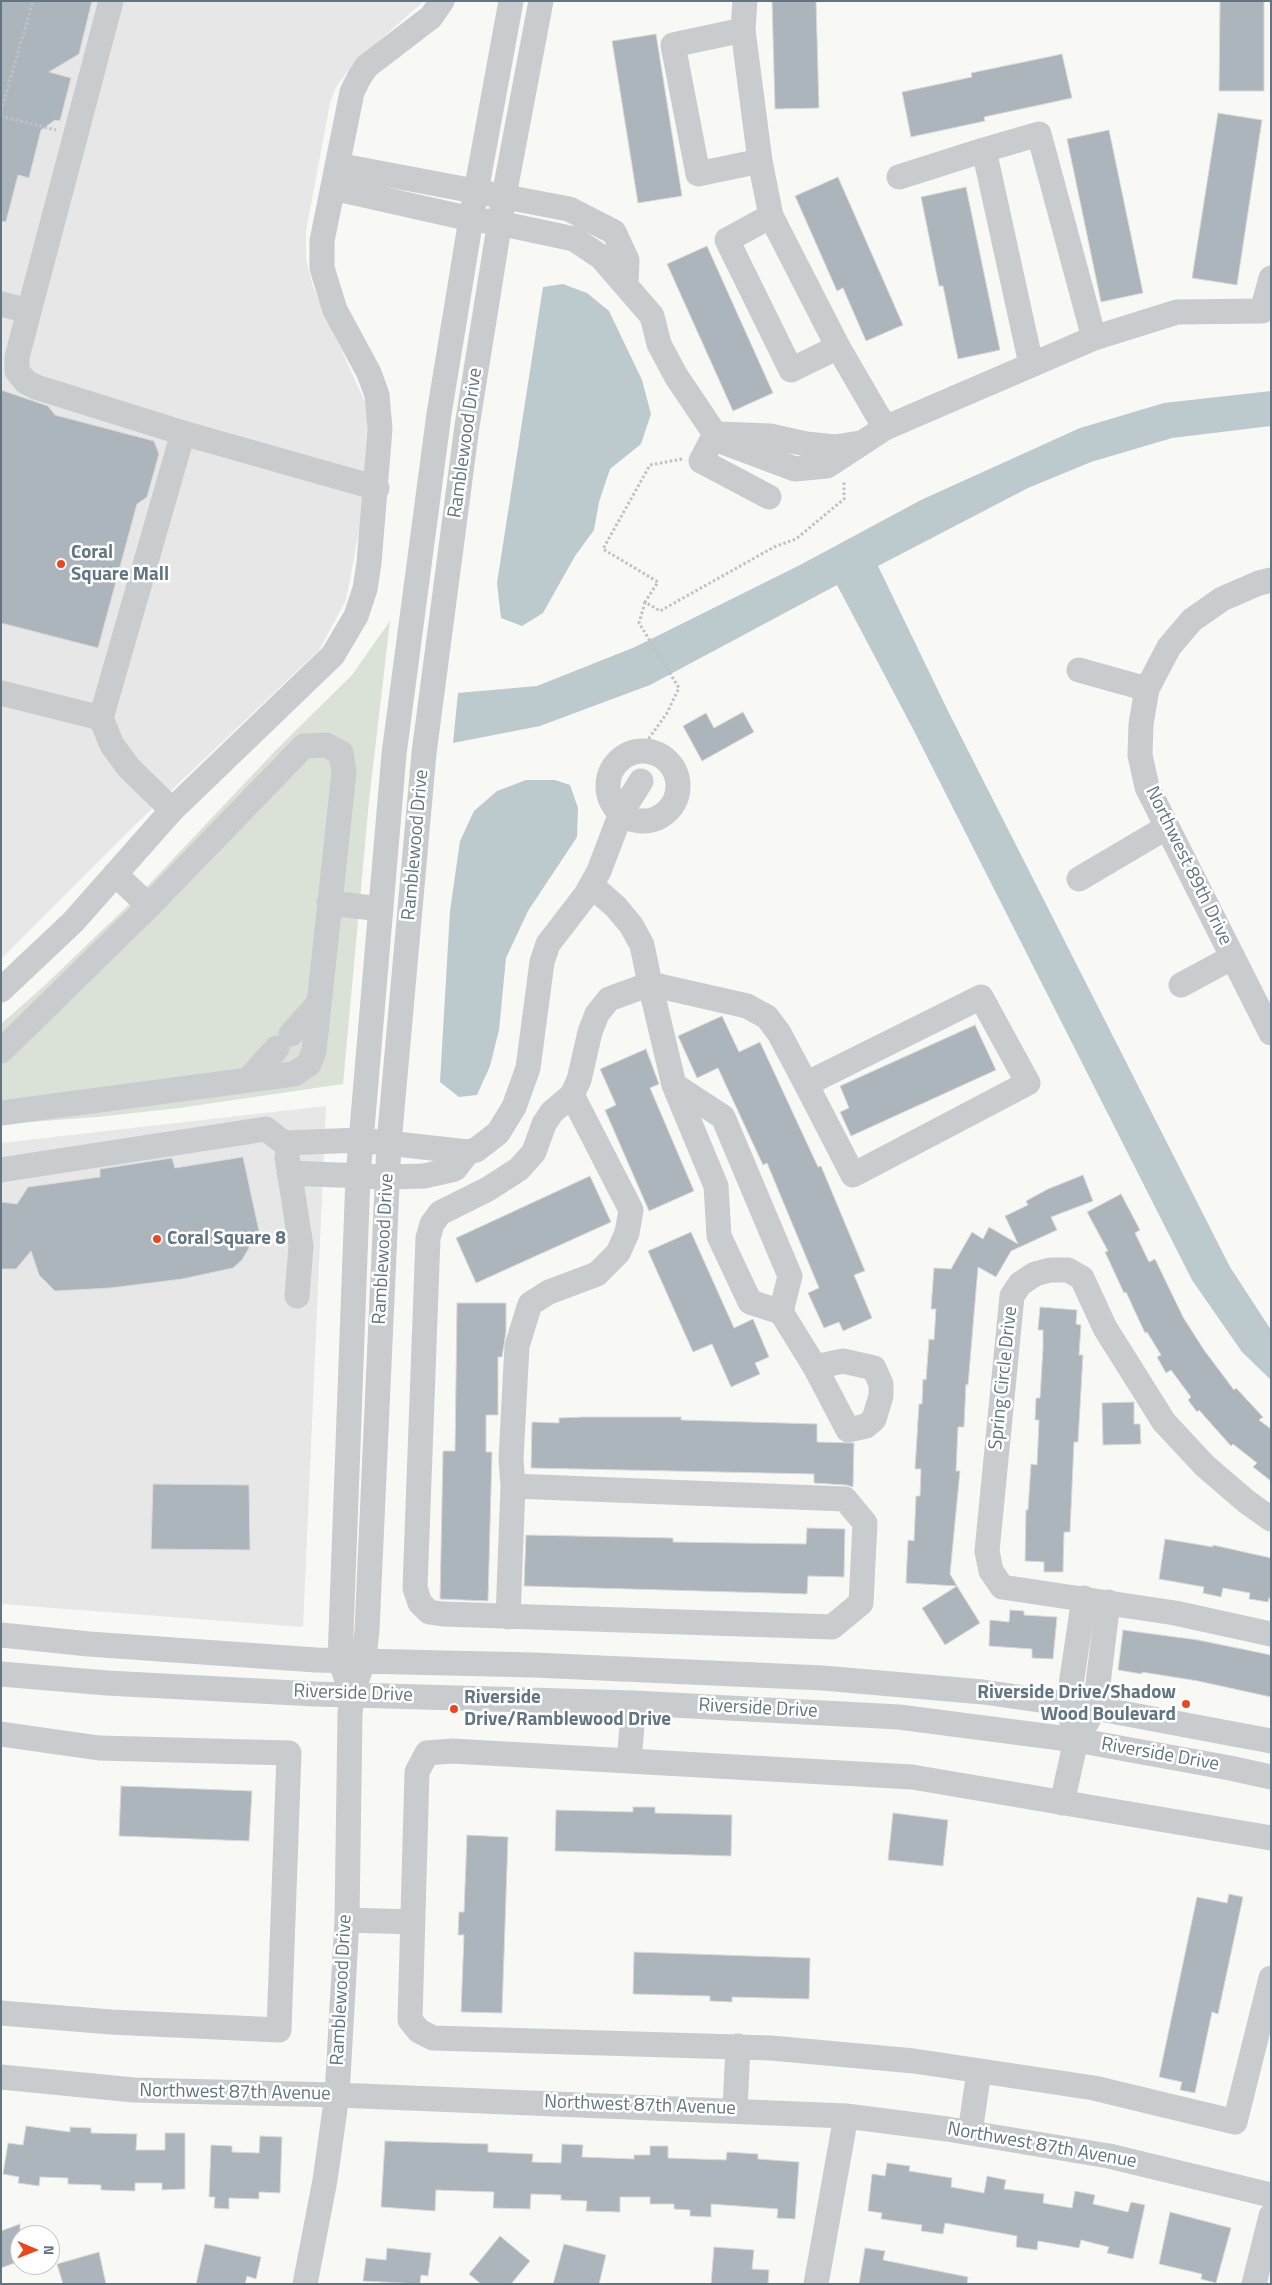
<!DOCTYPE html>
<style>
body{margin:0}
#map{position:relative;width:1272px;height:2285px;overflow:hidden;background:#f8f8f5;font-family:"Titillium Web",sans-serif}
canvas{display:block}
.frame{position:absolute;inset:0;border:2px solid #617582;pointer-events:none}
.north{position:absolute;left:10px;top:2225px;width:50px;height:50px;box-sizing:border-box;background:#fff;border:1px solid #c0c8cd;border-radius:50%;rotate:91deg;font-size:14px;font-weight:700;line-height:20px;text-align:center;color:#617582}
.north::after{content:'';display:block;margin:auto;width:18px;height:22px;background:#ee451f;clip-path:polygon(50% 0,100% 100%,50% 72%,0 100%)}
</style>
<div id="map">
<canvas width="1272" height="2285"></canvas>
<div class="frame"></div>
<div class="north">N</div>
</div>
<script>
const g = document.querySelector('canvas').getContext('2d');
g.lineJoin = 'round';
function paint(path, color) { g.fillStyle = color; g.fill(path, 'evenodd'); }
const shape = rows => new Path2D(rows.map(r => 'M' + r).join(''));
function strokePath(path, color, width, dash) { g.strokeStyle = color; g.lineWidth = width; g.lineCap = dash ? 'butt' : 'round'; g.setLineDash(dash || []); g.stroke(path); }
function label(font, color, halo, rows, align = 'center') {
  g.font = font + ' "Titillium Web",sans-serif'; g.lineWidth = 5; g.setLineDash([]); g.textBaseline = 'middle'; g.strokeStyle = halo; g.fillStyle = color; for (const [text, x, y, turn = 0] of rows) {
    g.save(); g.translate(x, y); g.rotate((+turn || 0) * Math.PI / 180); g.textAlign = isNaN(turn) ? turn : align; if (halo) g.strokeText(text, 0, 0); g.fillText(text, 0, 0); g.restore();
  }
}
paint(shape([
 [1,1,424,1,353,64,336,87,330,103,306,231,306,259,313,287,368,409,362,515,346,600,319,650,140,820,1,959],
 [326,1106,303,1627,1,1604,1,1143]
]), '#e6e7e6');
paint(shape([
 [390,621,369,801,343,1084,179,1108,97,1117,1,1124,1,1024,44,986,139,895,276,750,352,675]
]), '#dae1d6');
paint(shape([
 [563,284,587,293,609,311,642,380,651,414,641,444,610,469,599,502,594,530,575,556,543,613,522,626,501,618,497,583,543,287],
 [1271,391,1271,426,1172,438,1091,462,1028,488,878,566,948,711,1230,1267,1271,1330,1271,1380,1242,1352,1192,1280,913,729,837,585,650,685,540,726,453,743,458,693,537,686,635,647,800,565,921,500,1080,428,1164,403],
 [526,780,555,780,570,785,578,808,577,837,528,911,506,958,499,1030,490,1066,477,1095,459,1097,440,1082,450,911,460,841,474,811,497,791]
]), '#bccacd');
const building = shape([
 [1,1,92,1,79,54,49,72,71,78,60,121,55,120,41,130,29,178,18,175,6,222,1,221,1,1],
 [772,1,816,1,819,108,775,109,772,1],
 [1220,1,1264,1,1264,91,1219,91,1220,1],
 [656,34,682,196,638,203,612,41,656,34],
 [1062,54,1072,98,984,117,985,121,911,137,902,92,972,77,971,73,1062,54],
 [1218,113,1262,120,1237,285,1192,278,1218,113],
 [1109,130,1143,293,1101,302,1067,139,1109,130],
 [838,177,903,325,866,341,843,288,837,291,795,196,838,177],
 [966,187,1000,350,958,359,943,286,939,286,921,197,966,187],
 [707,246,773,393,733,411,667,264,707,246],
 [1,390,48,406,55,415,154,441,159,454,147,497,137,504,98,648,1,623,1,390],
 [743,712,754,732,702,761,683,726,706,713,714,728,743,712],
 [722,1016,739,1052,760,1042,818,1167,821,1166,865,1271,854,1275,872,1318,843,1331,839,1322,824,1328,808,1293,819,1288,767,1163,763,1165,718,1068,697,1078,678,1036,722,1016],
 [975,1025,996,1070,851,1136,840,1112,849,1108,840,1086,975,1025],
 [646,1049,659,1084,650,1088,694,1191,649,1211,605,1110,616,1105,600,1069,646,1049],
 [243,1157,259,1231,250,1233,249,1248,242,1260,233,1268,182,1279,110,1288,55,1291,39,1275,31,1251,16,1269,1,1269,1,1202,17,1204,28,1187,100,1177,100,1169,172,1158,175,1168,243,1157],
 [1083,1175,1093,1201,1051,1217,1057,1230,1011,1251,996,1277,978,1267,968,1385,966,1384,964,1427,958,1427,956,1471,960,1471,950,1574,957,1586,906,1583,908,1540,914,1541,916,1496,920,1496,921,1469,915,1469,919,1404,922,1404,923,1379,926,1380,929,1339,934,1340,936,1309,931,1309,934,1268,951,1269,972,1232,983,1239,989,1227,1018,1244,1005,1216,1028,1205,1026,1201,1048,1189,1083,1175],
 [590,1176,611,1222,476,1283,456,1238,590,1176],
 [1121,1194,1140,1230,1135,1233,1149,1262,1155,1259,1183,1317,1204,1350,1234,1390,1236,1388,1263,1417,1259,1420,1271,1429,1271,1481,1253,1467,1257,1463,1233,1444,1231,1446,1199,1410,1197,1412,1188,1400,1191,1397,1171,1370,1166,1373,1157,1357,1161,1355,1147,1332,1145,1333,1126,1292,1124,1293,1105,1252,1108,1251,1087,1212,1121,1194],
 [691,1232,734,1328,753,1319,769,1357,755,1363,760,1374,731,1387,712,1344,693,1352,648,1251,691,1232],
 [457,1303,506,1303,506,1332,502,1357,498,1357,498,1415,486,1415,486,1452,492,1452,488,1601,440,1599,443,1451,455,1451,457,1303],
 [1040,1307,1077,1310,1076,1324,1081,1325,1079,1355,1083,1355,1078,1442,1074,1442,1070,1532,1064,1532,1063,1572,1044,1572,1044,1562,1025,1561,1026,1510,1028,1510,1031,1464,1037,1465,1039,1420,1035,1420,1036,1398,1040,1398,1043,1348,1043,1330,1038,1330,1040,1307],
 [1134,1402,1134,1424,1140,1424,1141,1444,1103,1445,1102,1403,1134,1402],
 [681,1417,681,1420,817,1424,817,1442,854,1443,853,1487,846,1485,814,1483,814,1474,531,1468,532,1422,559,1423,559,1418,583,1417,681,1417],
 [153,1484,249,1485,250,1550,151,1549,153,1484],
 [807,1528,845,1529,844,1577,808,1576,807,1594,524,1586,526,1535,673,1538,673,1542,806,1544,807,1528],
 [1165,1539,1213,1547,1213,1545,1271,1558,1271,1599,1269,1598,1268,1602,1249,1599,1250,1593,1223,1588,1221,1597,1203,1593,1204,1587,1159,1579,1165,1539],
 [957,1586,980,1623,945,1645,922,1608,957,1586],
 [1010,1610,1024,1611,1024,1615,1057,1617,1053,1659,1032,1658,1032,1649,989,1646,990,1620,1009,1622,1010,1610],
 [1123,1630,1198,1640,1271,1655,1271,1697,1198,1681,1142,1672,1142,1674,1118,1670,1123,1630],
 [121,1786,252,1791,249,1841,119,1836,121,1786],
 [633,1807,655,1807,655,1813,732,1815,731,1856,555,1851,556,1810,633,1812,633,1807],
 [893,1813,948,1820,943,1866,888,1860,893,1813],
 [467,1835,508,1837,502,2013,461,2012,464,1935,458,1935,459,1912,464,1912,467,1835],
 [1229,1894,1243,1897,1218,2014,1212,2012,1195,2093,1180,2090,1182,2082,1159,2077,1197,1897,1227,1903,1229,1894],
 [634,1952,810,1958,809,1999,732,1997,732,2002,710,2001,710,1996,633,1994,634,1952],
 [26,2126,70,2132,70,2127,91,2128,91,2133,137,2134,136,2150,165,2150,165,2133,185,2133,185,2189,162,2190,162,2183,135,2183,135,2191,101,2190,101,2185,68,2184,68,2178,40,2177,39,2186,18,2183,19,2177,3,2174,8,2143,23,2145,26,2126],
 [260,2136,282,2137,280,2193,259,2192,259,2199,229,2198,229,2209,214,2208,215,2197,209,2197,211,2145,232,2146,232,2152,259,2153,260,2136],
 [385,2141,488,2144,488,2152,533,2154,532,2162,561,2163,562,2144,583,2145,582,2157,634,2159,634,2155,650,2155,650,2146,668,2146,668,2158,726,2160,727,2152,758,2154,758,2159,799,2162,795,2219,777,2218,778,2209,711,2204,711,2217,690,2216,690,2210,674,2209,674,2204,650,2204,650,2197,620,2197,620,2212,586,2211,587,2201,561,2200,561,2195,531,2194,530,2209,493,2208,494,2192,436,2190,435,2211,381,2207,385,2141],
 [887,2163,910,2166,909,2171,952,2178,951,2187,984,2193,987,2176,1006,2180,1004,2189,1044,2194,1043,2203,1072,2208,1075,2191,1095,2195,1093,2204,1128,2212,1131,2202,1145,2205,1133,2259,1107,2253,1109,2247,1081,2240,1079,2248,1038,2241,1037,2250,1016,2247,1017,2236,945,2223,943,2234,921,2231,922,2225,881,2219,882,2213,868,2211,872,2174,885,2176,887,2163],
 [1170,2212,1231,2228,1216,2283,1201,2279,1202,2274,1159,2264,1170,2212],
 [20,2224,20,2261,1,2268,1,2231,20,2224],
 [500,2236,530,2261,511,2284,481,2284,469,2274,500,2236],
 [205,2244,261,2257,256,2279,247,2276,245,2284,196,2284,205,2244],
 [564,2244,606,2255,599,2284,553,2284,564,2244],
 [714,2247,754,2250,752,2269,769,2270,768,2284,711,2284,714,2247],
 [387,2248,431,2253,428,2276,421,2275,420,2284,363,2281,366,2258,386,2260,387,2248],
 [865,2248,885,2251,883,2260,968,2277,967,2284,859,2284,865,2248],
 [99,2252,106,2284,63,2284,57,2264,99,2252]
]);
paint(building, '#acb5bb');
strokePath(building, '#dadad8', 1);
strokePath(shape([
 [1,111,33,1],
 [1,116,56,130],
 [682,459,650,465,603,549,658,582,645,602,660,611,774,547,796,539,844,499,844,480],
 [640,751,667,713,679,688,639,623,645,602]
]), '#bfc2c4', 3, [2.5, 2.5]);
strokePath(shape([
 [111,1,17,357,17,371,26,382,36,387,183,433,377,488],
 [745,1,743,30,760,161,771,216,838,347,885,428],
 [743,30,673,45,698,174,760,161],
 [337,165,569,209,614,232,627,260,626,284],
 [899,177,984,150],
 [333,188,471,219,499,223,574,239,601,257,652,316,659,344,676,376,715,434,701,461,769,497],
 [771,216,727,240,791,370,838,347],
 [1,304,29,311],
 [1031,364,984,150,1039,134,1094,338],
 [715,434,723,442,795,469,827,466,885,428,1094,338,1177,312,1262,311,1271,278],
 [719,434,770,436,806,444,835,447,860,443],
 [1271,580,1259,583,1222,599,1192,620,1169,647,1147,689,1141,724,1140,755,1147,787,1271,1033],
 [1079,670,1147,689],
 [1,693,101,718],
 '608 786a35 35 0 1 1 70 0a35 35 0 1 1-70 0Z',
 [172,810,129,768,112,745,101,718,183,433],
 [115,874,149,906],
 [1079,879,1167,827],
 [591,885,616,907,631,925,642,945,650,984,747,1006,767,1017,779,1033,806,1084,853,1175,1028,1083,981,997,806,1084],
 [329,903,381,909],
 [1181,985,1233,957],
 [1,990,73,922,172,810,333,655,356,616,365,589,369,563,380,429,377,395,369,373,335,310,322,268,322,241,352,92,360,76,367,66,431,17,442,1],
 [291,1034,318,1004],
 [1,1051,149,906,304,746,326,745,341,753,344,772,314,1051,309,1064,294,1074,1,1113],
 [248,1080,277,1048],
 [674,1085,723,1117,790,1276,781,1312],
 [572,1095,631,1210,627,1233,618,1253,597,1274,549,1292,530,1304,517,1346,511,1459,513,1486,845,1499,865,1523,861,1603,832,1627,443,1614,429,1612,420,1603,415,1588,428,1238,432,1224,440,1213,488,1189,519,1169,534,1152,544,1124,552,1112,572,1095,579,1080,590,1032,597,1014,609,999,650,984,674,1085,716,1186,719,1236,750,1302,781,1312,815,1367,848,1430,866,1426,874,1419,881,1396,881,1384,874,1368,843,1361,815,1367],
 [287,1157,301,1246,297,1296],
 [1,1170,266,1129,284,1143,360,1140,468,1152,476,1150,498,1133,514,1107,528,1068,542,962,548,944,585,896,599,871,621,813,641,781],
 [289,1173,387,1177,424,1176,455,1169,468,1152],
 [1271,1519,1247,1502,1205,1466,1164,1422,1105,1328,1082,1278,1068,1270,1050,1270,1035,1274,1020,1284,1012,1296,987,1551,991,1571,1002,1587,1175,1613,1271,1634],
 [508,1617,513,1486],
 [1,1635,89,1644,316,1660,534,1665,823,1678,983,1692,1095,1708,1271,1741],
 [1,1674,107,1683,315,1694,634,1703,899,1717,1076,1740,1230,1768,1271,1777],
 [352,1694,340,1660,358,1176,394,754,439,414,471,219,511,1],
 [1071,1719,1068,1705,1084,1598],
 [1,1734,99,1748,289,1753,279,2030,111,2022,1,2013],
 [629,1761,634,1703],
 [1062,1803,1076,1740,1095,1708,1108,1602],
 [1271,1838,912,1777,452,1751,427,1753,417,1772,410,2020,419,2031,433,2038,771,2048,914,2061,1094,2088,1235,2122,1271,1978],
 [347,1920,412,1922],
 [1,2077,134,2090,337,2095,846,2116,947,2129,1109,2156,1271,2195],
 [735,2110,738,2046],
 [970,2133,979,2071],
 [305,2284,325,2180,337,2095,347,1920,350,1714,352,1694,364,1659,367,1630,389,1143,424,753,467,426,504,196,541,1],
 [816,2284,846,2116],
 [1254,2284,1271,2216]
]), '#c8cccf', 25);
for (const [x, y, r, color] of [
 [61,564,5,"#ee451f"],
 [157,1239,5,"#ee451f"],
 [1186,1704,5,"#ee451f"],
 [454,1709,5,"#ee451f"]
]) { const dot = new Path2D(); dot.arc(x, y, r, 0, 2 * Math.PI); g.fillStyle = color; g.fill(dot); strokePath(dot, '#fff', 2); }
label('19px', '#617582', '#fff', [
 ["Ramblewood Drive",466,443,-82],
 ["Ramblewood Drive",416,845,-85],
 ["Northwest 89th Drive",1188,866,64],
 ["Ramblewood Drive",384,1249,-87],
 ["Spring Circle Drive",1004,1378,-84],
 ["Riverside Drive",353,1694,2],
 ["Riverside Drive",758,1709,3],
 ["Riverside Drive",1160,1755,10],
 ["Ramblewood Drive",342,1990,-87],
 ["Northwest 87th Avenue",235,2093,1],
 ["Northwest 87th Avenue",640,2106,2],
 ["Northwest 87th Avenue",1042,2146,10]
]);
label('bold 19px', '#617582', '#fff', [
 ["Coral",71,553],
 ["Square Mall",71,575],
 ["Coral Square 8",167,1239],
 ["Riverside Drive/Shadow",1176,1693,"right"],
 ["Wood Boulevard",1176,1715,"right"],
 ["Riverside",464,1698],
 ["Drive/Ramblewood Drive",464,1720]
], 'left');
</script>
